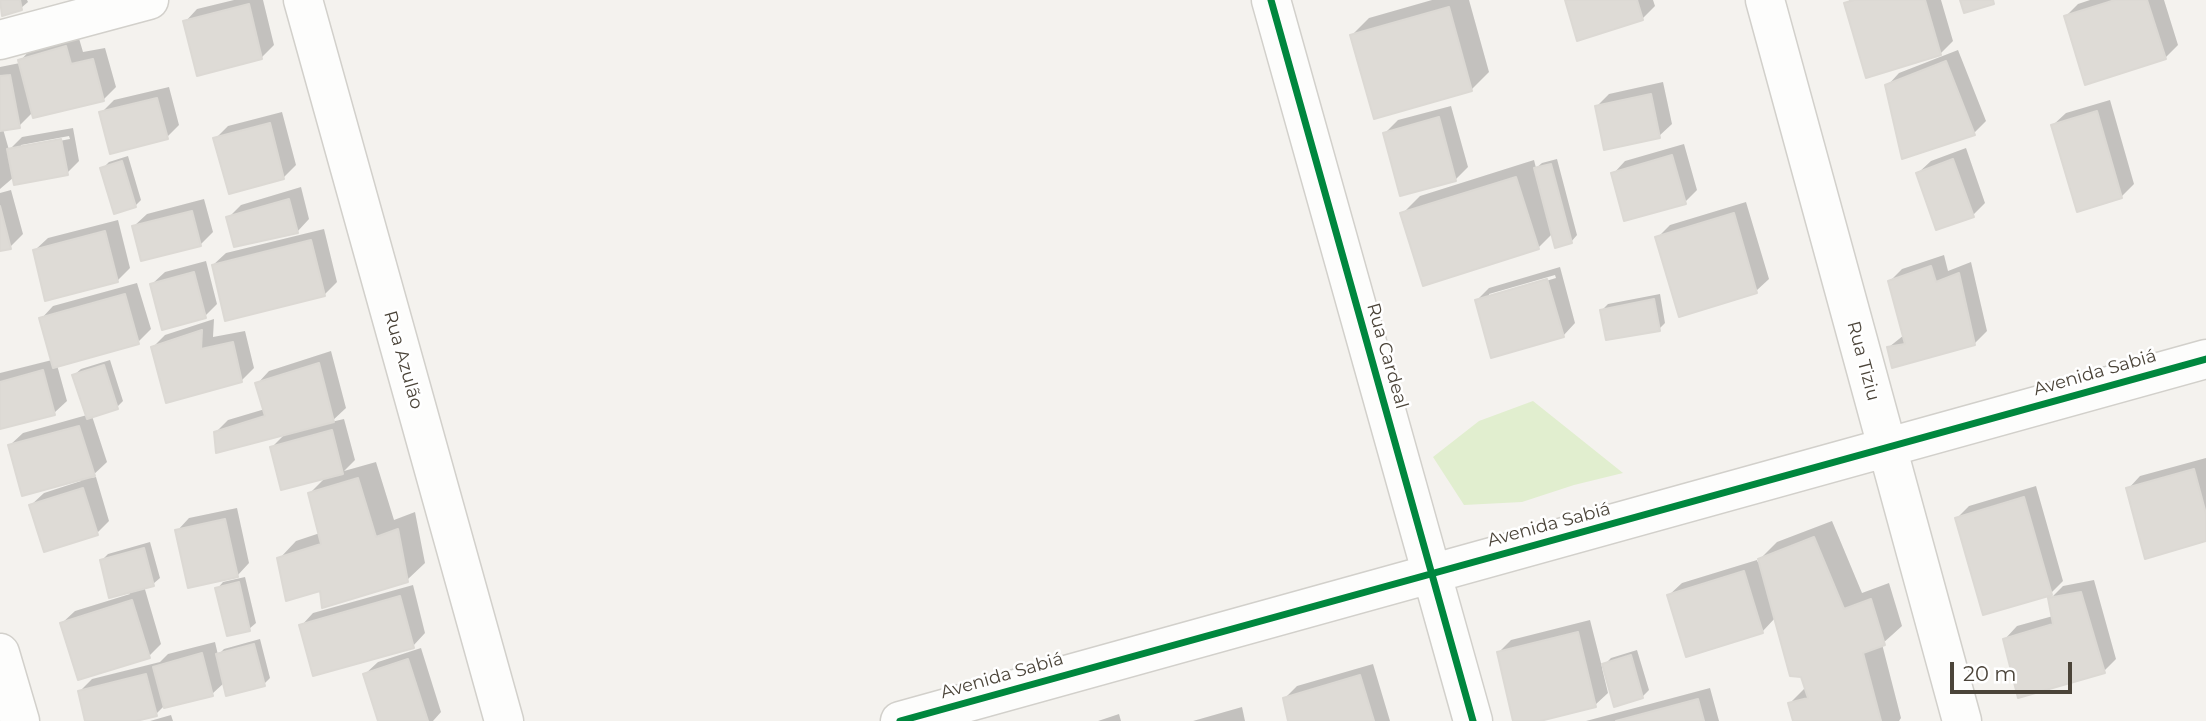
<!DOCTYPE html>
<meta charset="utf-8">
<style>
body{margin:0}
#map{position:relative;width:2206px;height:721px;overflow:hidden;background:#f4f2ee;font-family:Montserrat,sans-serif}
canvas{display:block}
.scale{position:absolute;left:1950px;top:662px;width:122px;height:32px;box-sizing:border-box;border:4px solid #4b4439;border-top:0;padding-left:9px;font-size:21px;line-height:24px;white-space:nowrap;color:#4b4439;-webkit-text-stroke:5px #fff;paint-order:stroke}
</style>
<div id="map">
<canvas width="2206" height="721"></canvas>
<div class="scale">20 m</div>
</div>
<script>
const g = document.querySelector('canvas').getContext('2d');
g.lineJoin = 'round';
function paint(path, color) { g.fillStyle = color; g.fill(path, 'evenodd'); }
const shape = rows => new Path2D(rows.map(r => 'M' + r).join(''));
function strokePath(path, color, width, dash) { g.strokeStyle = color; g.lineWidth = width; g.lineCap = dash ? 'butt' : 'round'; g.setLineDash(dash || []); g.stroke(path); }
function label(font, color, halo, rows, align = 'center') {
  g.font = font + ' Montserrat,sans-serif'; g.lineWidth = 5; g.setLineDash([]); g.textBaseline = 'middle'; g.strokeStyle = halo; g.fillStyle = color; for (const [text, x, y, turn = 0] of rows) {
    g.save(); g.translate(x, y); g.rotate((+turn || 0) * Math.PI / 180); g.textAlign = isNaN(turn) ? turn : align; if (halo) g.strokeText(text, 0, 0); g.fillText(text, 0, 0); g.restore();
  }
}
paint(shape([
 [1533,401,1623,473,1574,485,1522,502,1464,505,1433,457,1479,421]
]), '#e1eecf');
paint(shape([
 [0,0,27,0,28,2,21,8],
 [234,0,263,0,274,45,261,58,185,22,197,9],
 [1432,0,1469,0,1489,72,1471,90,1352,35,1369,18],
 [1567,0,1653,0,1655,6,1642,19],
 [1850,0,1941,0,1953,41,1940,54,1846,3],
 [2090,0,2164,0,2178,45,2165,58,2066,16,2078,4],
 [78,35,83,52,105,48,116,87,103,100,33,112,19,126,3,129,9,150,22,137,73,128,79,161,67,173,14,177,0,189,0,67,20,63,20,61,32,48],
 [69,136,70,139,21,148,21,145],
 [1958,50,1986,121,1974,133,1887,86,1899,73],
 [1663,82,1672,124,1659,136,1597,106,1609,94],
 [169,87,179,125,167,137,101,113,114,100],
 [2110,100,2134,184,2122,196,2078,210,2053,125,2066,113],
 [1451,106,1468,167,1455,180,1385,133,1398,120],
 [282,112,296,165,283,178,215,139,228,126],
 [1684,144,1697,190,1685,202,1613,174,1625,161],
 [1966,148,1985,203,1973,215,1918,173,1931,161],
 [128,156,141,200,135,206,102,169,109,162],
 [1557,159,1577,235,1571,242,1553,233,1538,248,1402,214,1420,196,1534,160,1536,168,1542,163],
 [301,187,309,219,297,232,228,218,241,205],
 [11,190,23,234,10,247,0,250,0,193],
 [204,199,213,232,200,245,134,226,147,214],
 [1746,202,1769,279,1756,291,1657,238,1670,225],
 [118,220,130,268,117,281,35,250,48,238],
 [324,229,337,282,324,295,213,265,226,253],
 [1944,255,1948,271,1971,262,1987,331,1974,344,1889,347,1904,335,1890,281,1902,269],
 [206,261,217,304,205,316,152,284,165,272],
 [1560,267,1575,323,1563,336,1477,300,1489,288],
 [1555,275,1556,278,1489,298,1489,294],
 [137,283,151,329,138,342,57,365,67,401,54,413,0,427,0,373,52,360,41,319,53,306],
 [1660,294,1665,323,1659,329,1602,310,1608,304],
 [214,319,213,337,245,331,254,368,241,381,153,347,165,335],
 [331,351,346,408,331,422,344,419,355,460,344,471,376,462,394,520,415,512,425,563,407,580,321,589,279,559,296,541,320,533,310,493,327,476,272,447,286,433,216,432,228,420,265,409,257,384,269,371],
 [110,360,123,401,117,407,92,416,107,462,90,478,96,477,109,521,97,533,31,505,44,493,81,481,80,478,10,445,23,433,87,415,74,375,81,369],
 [2206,458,2206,540,2128,489,2140,476],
 [2036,486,2063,581,2051,593,1957,518,1969,506],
 [237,508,249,563,237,576,177,531,189,518],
 [1832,521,1862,593,1889,583,1902,626,1882,644,1901,718,1899,721,1795,721,1790,703,1806,687,1776,617,1762,632,1669,595,1682,583,1757,560,1757,562,1777,542],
 [150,542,160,578,153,584,144,586,161,644,149,656,62,623,75,611,130,594,102,560,108,554],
 [245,577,256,623,249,629,217,589,223,582],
 [2094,580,2116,659,2104,671,2005,639,2017,626,2053,616,2050,599,2063,586],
 [413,585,425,633,413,646,301,626,313,613],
 [1590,620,1602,667,1611,658,1637,650,1649,690,1642,697,1605,667,1602,668,1608,693,1595,705,1533,721,1515,721,1499,652,1511,640],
 [260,639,270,678,264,684,225,682,212,694,166,704,156,714,129,721,87,721,80,691,92,679,160,662,168,654,215,642,218,655,224,649],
 [421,648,441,712,433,721,380,721,365,674,378,662],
 [1373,664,1390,721,1290,721,1284,699,1297,686],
 [1710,688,1719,721,1586,721],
 [1242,707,1245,721,1193,721],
 [1119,714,1121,721,1098,721],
 [171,715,173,721,150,721]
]), '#0003');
const building = shape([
 [0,0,20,0,22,10,2,16,0,0],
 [1565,0,1637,0,1643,20,1577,41,1565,0],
 [1854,0,1925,0,1941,55,1866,78,1844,3,1854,0],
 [1960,0,1993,0,1994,4,1964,13,1960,0],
 [2115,0,2147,0,2166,59,2085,85,2064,16,2115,0],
 [249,4,262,59,197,76,183,21,249,4],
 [1449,7,1472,91,1374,119,1350,35,1449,7],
 [66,46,71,64,93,59,104,101,33,118,18,60,66,46],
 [1946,61,1975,135,1902,159,1885,85,1946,61],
 [10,75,20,128,0,131,0,76,10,75],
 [1651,94,1660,138,1604,150,1595,106,1651,94],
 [157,98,168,139,110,154,99,112,157,98],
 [2097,111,2122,198,2077,212,2051,125,2097,111],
 [1439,117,1456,181,1400,196,1383,133,1439,117],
 [270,123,284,179,229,194,213,138,270,123],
 [61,139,68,175,14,185,7,149,61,139],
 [1672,155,1686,204,1624,221,1611,173,1672,155],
 [1953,159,1974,217,1936,230,1916,173,1953,159],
 [122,161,136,207,114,214,100,168,122,161],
 [1551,164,1572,243,1555,248,1534,168,1551,164],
 [1516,177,1539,249,1423,286,1400,213,1516,177],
 [289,199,298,233,234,247,226,217,289,199],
 [0,206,11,249,0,251,0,206],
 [192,211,201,246,141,261,132,226,192,211],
 [1734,213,1757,293,1679,317,1655,237,1734,213],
 [105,231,118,282,45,301,33,250,105,231],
 [311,240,325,296,225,321,212,265,311,240],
 [1931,266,1936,282,1959,273,1975,345,1892,368,1887,347,1905,344,1888,281,1931,266],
 [194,272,206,318,162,330,150,284,194,272],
 [1547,279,1564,337,1491,358,1475,300,1547,279],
 [125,294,139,344,53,368,39,318,125,294],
 [1654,299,1660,331,1606,340,1600,310,1654,299],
 [202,330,201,349,233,342,242,382,166,403,151,347,202,330],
 [319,363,334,422,216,453,214,432,265,416,255,383,319,363],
 [104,365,118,409,87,419,72,375,104,365],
 [43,370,55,415,0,429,0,382,43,370],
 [79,426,95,476,22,496,8,445,79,426],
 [332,430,343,474,281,490,270,447,332,430],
 [2194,469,2206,514,2206,541,2145,559,2126,488,2194,469],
 [358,478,376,537,398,529,408,582,322,608,320,591,286,601,277,558,321,544,308,493,358,478],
 [83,488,98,535,44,552,29,505,83,488],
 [2024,497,2052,595,1983,615,1955,518,2024,497],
 [225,519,238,577,188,588,175,530,225,519],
 [1814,537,1844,609,1871,599,1885,645,1863,653,1881,721,1793,721,1788,703,1808,698,1801,677,1790,676,1758,559,1814,537],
 [144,548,154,586,109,598,100,560,144,548],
 [1744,571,1763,633,1686,657,1667,595,1744,571],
 [239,582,250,631,227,636,215,588,239,582],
 [2081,592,2105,673,2018,698,2003,639,2053,624,2048,598,2081,592],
 [400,596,414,648,313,676,299,625,400,596],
 [132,600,150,658,78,680,60,623,132,600],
 [1578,632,1596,707,1540,721,1513,721,1497,652,1578,632],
 [254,644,265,686,226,696,216,654,254,644],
 [202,653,213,696,164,708,153,667,202,653],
 [1631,655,1643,698,1614,707,1602,664,1631,655],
 [408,659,428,721,378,721,363,674,408,659],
 [146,674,157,716,136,721,85,721,78,691,146,674],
 [1360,675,1374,721,1288,721,1283,698,1360,675],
 [1698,699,1704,721,1616,721,1698,699]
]);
paint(building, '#dedbd6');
strokePath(building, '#dcd9d4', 2);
const street = shape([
 [303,0,504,721],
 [1271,0,1473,721],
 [1765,0,1962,721],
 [0,40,149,0],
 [0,653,20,721],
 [900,721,2206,359]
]);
strokePath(street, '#d2d0cb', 41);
strokePath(street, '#fdfdfc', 38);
strokePath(shape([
 [1271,0,1473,721],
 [900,721,2206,359]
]), '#00873e', 7);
label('18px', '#4b4439', '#fff', [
 ["Rua Cardeal",1387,356,74],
 ["Rua Azulão",403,360,74],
 ["Rua Tiziu",1863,361,75],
 ["Avenida Sabiá",2095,373,-16],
 ["Avenida Sabiá",1549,525,-15],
 ["Avenida Sabiá",1002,676,-16]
]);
</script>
